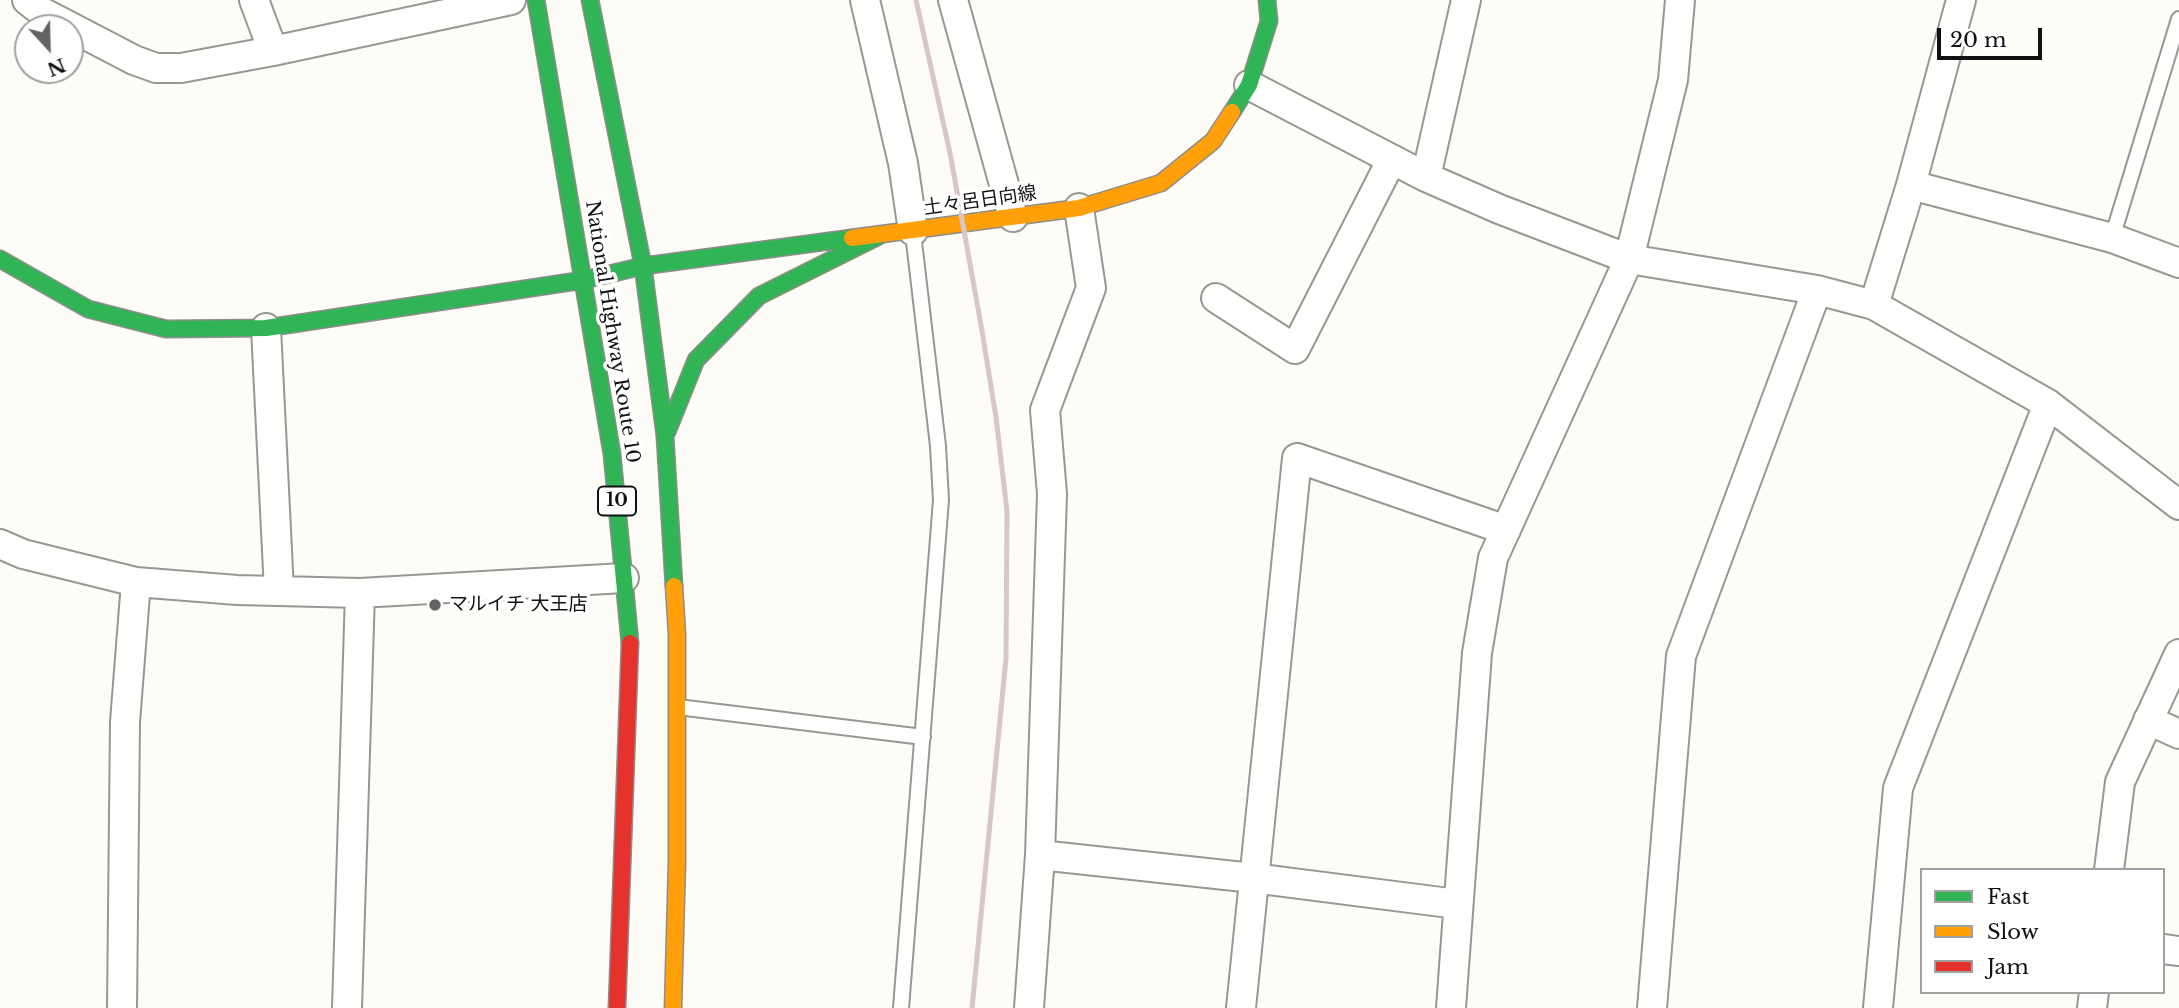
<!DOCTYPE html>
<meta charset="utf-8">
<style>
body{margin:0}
#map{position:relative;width:2179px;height:1008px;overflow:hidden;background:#fdfcf7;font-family:"Libre Baskerville",serif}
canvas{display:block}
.legend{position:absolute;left:1920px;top:868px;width:245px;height:126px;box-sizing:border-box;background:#fff;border:2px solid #a0a0a0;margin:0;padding:9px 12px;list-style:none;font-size:21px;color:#111}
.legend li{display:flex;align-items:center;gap:14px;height:35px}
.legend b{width:35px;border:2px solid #a0a0a0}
.north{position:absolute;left:14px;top:14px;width:70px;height:70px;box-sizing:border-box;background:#fff;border:2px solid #a0a0a0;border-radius:50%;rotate:158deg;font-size:19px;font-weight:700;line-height:28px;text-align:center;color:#111}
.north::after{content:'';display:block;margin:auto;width:24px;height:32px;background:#646362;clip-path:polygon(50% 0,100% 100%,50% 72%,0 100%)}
.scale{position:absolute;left:1937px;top:28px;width:105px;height:32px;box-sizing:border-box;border:4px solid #111;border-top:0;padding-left:9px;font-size:21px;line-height:24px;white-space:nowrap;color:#111;-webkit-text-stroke:5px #fff;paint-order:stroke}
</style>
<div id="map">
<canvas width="2179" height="1008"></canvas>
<ul class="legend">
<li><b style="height:9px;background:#30b455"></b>Fast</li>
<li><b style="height:9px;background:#ff9f0a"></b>Slow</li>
<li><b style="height:9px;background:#e5322d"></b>Jam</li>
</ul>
<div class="north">N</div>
<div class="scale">20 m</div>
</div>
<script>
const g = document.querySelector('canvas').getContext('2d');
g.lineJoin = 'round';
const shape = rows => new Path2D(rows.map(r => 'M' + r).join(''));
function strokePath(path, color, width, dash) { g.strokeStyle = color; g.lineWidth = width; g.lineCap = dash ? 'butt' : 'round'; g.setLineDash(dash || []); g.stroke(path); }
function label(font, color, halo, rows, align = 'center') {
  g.font = font + ' "Libre Baskerville","Noto Sans JP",serif'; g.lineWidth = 7; g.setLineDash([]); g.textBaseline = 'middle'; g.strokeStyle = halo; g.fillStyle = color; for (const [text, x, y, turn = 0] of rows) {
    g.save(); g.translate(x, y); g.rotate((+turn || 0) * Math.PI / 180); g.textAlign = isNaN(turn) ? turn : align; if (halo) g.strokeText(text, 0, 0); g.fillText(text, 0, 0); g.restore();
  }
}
const lane = shape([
 [2112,238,2179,19],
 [678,707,923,737],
 [901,1008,941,500,938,446,913,233]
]);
const street = shape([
 [27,0,42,12,134,60,156,68,181,68,273,51,511,0],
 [254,0,273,51],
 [865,0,903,163,913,231],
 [953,0,1013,217],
 [1249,85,1426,177,1499,209,1629,259,1817,290,1874,305,2048,404,2179,505],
 [1426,177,1466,0],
 [1911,185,1961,0],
 [1216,298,1295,349,1392,159],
 [1874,305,1911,185,2112,238,2179,263],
 [266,328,279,591],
 [0,544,23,554,136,582,237,590,360,593,624,578],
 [2148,720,2179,734],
 [1040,855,1253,878,1457,904],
 [2109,870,2120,782,2179,654],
 [2163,949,2179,951],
 [122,1008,125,722,136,582],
 [347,1008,360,593],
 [1029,1008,1040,855,1052,494,1045,410,1091,288,1079,208],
 [1241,1008,1297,458,1506,530],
 [1451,1008,1477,653,1493,558,1629,259,1673,80,1680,0],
 [1652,1008,1681,656,1817,290],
 [1878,1008,1898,788,2048,404],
 [2092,1008,2094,992]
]);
const fast = shape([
 [536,0,612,454,630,643],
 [590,0,643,266,665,436,674,586],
 [1232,112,1249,85,1269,21,1267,0],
 [0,259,88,309,166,329,266,328,584,280,643,266,852,238],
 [667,432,696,360,759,296,879,236]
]);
const slow = shape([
 [852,238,1079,208,1161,183,1213,141,1232,112],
 [673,1008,677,862,677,634,674,586]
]);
const jam = shape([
 [617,1008,630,643]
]);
strokePath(lane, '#979795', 18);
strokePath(street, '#979795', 32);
strokePath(fast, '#8e8d8b', 19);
strokePath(slow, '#8e8d8b', 19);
strokePath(jam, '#8e8d8b', 19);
strokePath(lane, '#fffffe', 14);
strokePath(street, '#fffffe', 28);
strokePath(fast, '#30b455', 16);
strokePath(slow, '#ff9f0a', 16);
strokePath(jam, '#e5322d', 16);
strokePath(shape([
 [916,0,950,153,981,325,996,417,1007,511,1006,658,972,1008]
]), '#d9c6c7', 5);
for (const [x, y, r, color] of [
 [435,605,7,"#646362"]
]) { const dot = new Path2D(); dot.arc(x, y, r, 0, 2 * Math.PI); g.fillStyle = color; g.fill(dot); strokePath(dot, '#fff', 2.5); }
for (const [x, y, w] of [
 [617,501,38]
]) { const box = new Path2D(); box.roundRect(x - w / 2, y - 14.5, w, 29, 5); g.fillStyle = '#fff'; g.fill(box); strokePath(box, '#111', 2); }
label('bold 18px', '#111', null, [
 ["10",617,501]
]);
label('19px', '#111', '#fff', [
 ["土々呂日向線",980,201,-8],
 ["National Highway Route 10",612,332,81]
]);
label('19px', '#111', '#fff', [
 ["マルイチ 大王店",449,605]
], 'left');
</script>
